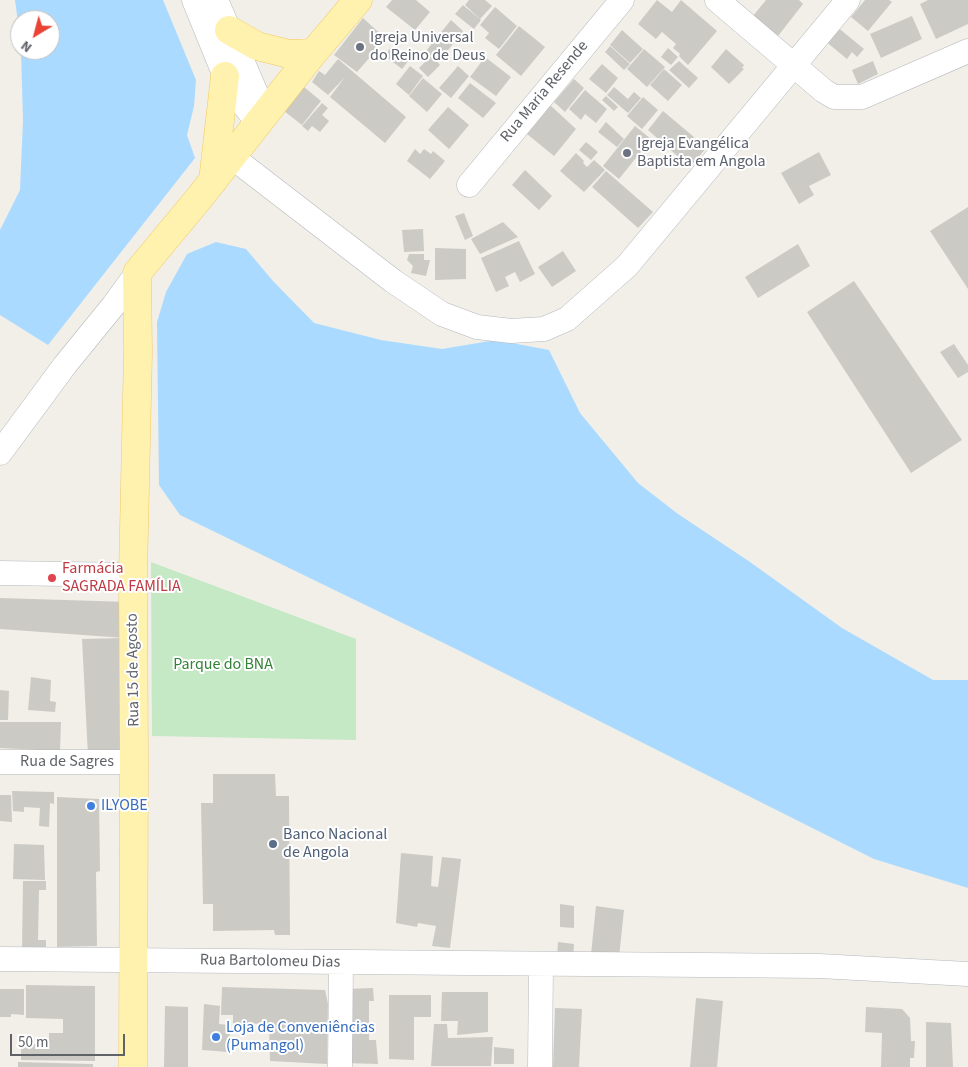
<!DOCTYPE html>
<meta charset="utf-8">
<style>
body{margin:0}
#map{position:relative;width:968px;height:1067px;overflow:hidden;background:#f1efe8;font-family:"Source Sans 3",sans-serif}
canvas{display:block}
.north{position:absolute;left:10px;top:10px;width:50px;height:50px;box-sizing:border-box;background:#fff;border:1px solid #bfc1c3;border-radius:50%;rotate:217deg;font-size:14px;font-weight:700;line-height:20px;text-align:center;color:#5f6368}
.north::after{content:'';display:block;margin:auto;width:18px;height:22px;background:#ea4335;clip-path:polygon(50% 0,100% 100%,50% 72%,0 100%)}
.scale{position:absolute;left:10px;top:1034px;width:115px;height:22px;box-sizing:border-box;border:2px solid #5f6368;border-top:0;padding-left:6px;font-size:15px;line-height:18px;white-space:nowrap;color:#5f6368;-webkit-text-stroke:4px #fff;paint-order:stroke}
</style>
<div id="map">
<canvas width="968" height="1067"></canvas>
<div class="north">N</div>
<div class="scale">50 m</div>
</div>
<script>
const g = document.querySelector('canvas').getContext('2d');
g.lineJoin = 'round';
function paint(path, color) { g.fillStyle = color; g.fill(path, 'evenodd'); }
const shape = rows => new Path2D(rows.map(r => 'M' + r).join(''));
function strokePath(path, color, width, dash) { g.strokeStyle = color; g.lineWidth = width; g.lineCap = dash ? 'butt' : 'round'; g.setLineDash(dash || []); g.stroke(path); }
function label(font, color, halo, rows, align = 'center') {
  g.font = font + ' "Source Sans 3",sans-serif'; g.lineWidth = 4; g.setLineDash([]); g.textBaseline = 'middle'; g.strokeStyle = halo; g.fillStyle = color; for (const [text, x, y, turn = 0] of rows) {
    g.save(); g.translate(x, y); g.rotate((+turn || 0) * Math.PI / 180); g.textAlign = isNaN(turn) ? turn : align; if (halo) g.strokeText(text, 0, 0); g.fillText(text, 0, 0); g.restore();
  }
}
paint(shape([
 [151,562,356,639,356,740,152,736]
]), '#c5e8c5');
paint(shape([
 [15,0,163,0,196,80,194,106,187,135,195,158,48,345,0,315,0,230,20,190,23,121,21,50,50,50,50,20,20,20,20,37],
 [216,242,246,249,273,281,314,323,381,340,442,349,496,340,549,350,580,413,638,483,678,514,750,562,842,628,933,680,968,680,968,888,874,859,458,650,180,515,159,485,157,322,166,292,187,254]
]), '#aadaff');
paint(shape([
 [392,0,416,0,430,12,415,30,386,7],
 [469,0,485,0,492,6,480,19,465,5],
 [657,0,672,12,681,0,717,31,688,65,679,56,680,54,673,48,676,44,662,32,656,39,638,24],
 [766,0,799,0,803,4,778,36,753,16],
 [865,0,889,0,892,2,868,31,851,17],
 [928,0,968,0,968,24,936,39,920,4],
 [463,5,481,20,474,29,455,14],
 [495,7,517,26,499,49,485,38,489,33,480,25],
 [912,16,922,39,881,58,870,34],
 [363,18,386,39,357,72,334,55],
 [451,20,463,31,438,63,440,65,428,77,419,68,431,56,426,51],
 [519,26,545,47,521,76,496,55],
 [836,26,864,49,857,57,852,52,847,59,824,40],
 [622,30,643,49,630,63,610,45],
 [610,46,630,64,624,70,605,52],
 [391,47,409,60,402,69,385,56],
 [668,48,678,57,671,65,661,57],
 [644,49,665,67,647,87,627,69],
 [726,49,744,65,742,68,744,69,729,84,711,67],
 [485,57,511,77,496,96,470,77],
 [338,59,406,117,385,143,330,97,345,77,328,95,312,82,319,71,325,75],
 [679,61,698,78,689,88,669,70],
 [873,61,878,74,858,84,852,70],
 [602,64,618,78,606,93,589,79],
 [410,66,423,76,409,95,396,84],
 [458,66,469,76,451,98,439,88],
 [664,69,682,85,668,101,650,85],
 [423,78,442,94,427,112,409,96],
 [574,79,584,88,565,112,554,102],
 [470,83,496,103,483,118,458,98],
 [304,87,321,101,302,125,284,111],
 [614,87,628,99,634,92,641,98,628,113,607,95],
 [585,90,607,109,596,123,585,114,581,120,569,109],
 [606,96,618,107,614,111,602,100],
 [643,97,658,110,642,129,627,116],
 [322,103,328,108,322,115,329,121,320,132,312,126,308,131,302,126],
 [550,105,576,129,554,156,527,134],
 [448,107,469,125,449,149,428,130],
 [663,111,694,137,682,153,695,138,707,147,690,167,648,130],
 [606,122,624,139,617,147,598,132],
 [635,126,651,139,619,179,603,166],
 [586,142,598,152,591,160,579,150],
 [415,149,420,154,424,149,431,154,433,151,445,161,430,179,407,161],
 [819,152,831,175,809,186,814,195,799,204,781,173],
 [576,153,584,161,583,163,587,167,594,160,605,170,584,192,560,171],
 [525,170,552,196,539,210,512,185],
 [606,171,653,212,638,228,592,187],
 [968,207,968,289,930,231],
 [464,213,473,236,465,240,455,216],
 [503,222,518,237,480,254,471,239],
 [423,229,424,251,404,252,402,230],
 [519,241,535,274,520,282,515,272,505,277,509,286,496,292,481,258],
 [798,244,810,266,758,298,745,277],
 [435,248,466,249,466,279,435,280],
 [563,251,576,271,552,287,538,267],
 [409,254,424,254,424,260,430,260,426,276,411,273,413,266,407,260],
 [854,281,962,440,911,473,807,312],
 [954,344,968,365,968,372,958,378,940,352],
 [0,598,129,602,129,756,88,756,82,639,125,638,0,629],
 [31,677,51,680,50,701,56,702,55,712,28,710],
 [0,690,9,691,8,720,0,720],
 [0,722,61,722,60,751,0,748],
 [213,774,275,774,276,796,289,796,290,935,275,935,274,930,213,931,213,904,203,904,201,803,213,803],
 [12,791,54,792,54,804,50,803,49,827,39,826,40,808,24,807,24,812,13,811],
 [0,795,11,795,12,822,0,821],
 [57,797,99,799,100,871,96,872,97,946,57,947],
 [14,844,44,845,45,880,13,879],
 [401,853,433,856,431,886,438,887,442,857,461,859,450,948,432,946,436,926,418,923,417,927,396,923],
 [23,881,46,881,46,890,39,890,38,940,46,940,46,950,22,949],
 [560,904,574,906,574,928,560,927],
 [596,906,624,910,619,957,591,954],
 [558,942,574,944,573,959,557,958],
 [26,985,95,986,95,1061,21,1060,21,1044,49,1044,49,1033,63,1033,63,1019,26,1018],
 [222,987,325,990,328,1004,327,1064,270,1061,269,1024,233,1023,233,1015,221,1015],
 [373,988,374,1001,369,1001,369,1040,376,1040,378,1064,345,1063,344,989],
 [0,989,24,989,24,1015,11,1014,11,1017,0,1017],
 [442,992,488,992,488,1032,457,1035,458,1021,441,1021],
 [389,995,431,995,431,1017,414,1017,414,1060,389,1059],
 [696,998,723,1001,717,1067,690,1067],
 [204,1004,220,1006,219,1024,230,1025,229,1052,202,1050],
 [165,1006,188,1007,188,1067,164,1067],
 [866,1007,902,1009,910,1018,911,1041,915,1041,914,1058,910,1058,910,1067,881,1067,882,1033,865,1032],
 [555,1008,582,1009,579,1067,553,1067],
 [926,1022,951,1023,953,1067,926,1067],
 [434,1024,447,1024,448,1038,493,1037,491,1066,431,1066],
 [494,1047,514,1049,514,1064,494,1064],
 [18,1062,93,1064,93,1067,18,1067]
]), '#cccac5');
const minor = shape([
 [194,0,225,76,243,104,251,114,262,118],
 [216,0,265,114],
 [717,0,824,91,834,97,862,97,968,51],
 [232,157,393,281,442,314,477,327,511,331,544,329,567,319,627,266,848,0],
 [469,185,622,0],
 [0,453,65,365,113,306,137,273],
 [0,573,133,575],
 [0,762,134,762],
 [0,959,819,966,968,974],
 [340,1067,341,962],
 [540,1067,541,964]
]);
const major = shape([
 [229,30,257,46,289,54,313,53],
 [213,181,225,76],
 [133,1067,134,762,133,575,138,353,137,273,200,197,309,58,358,0]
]);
strokePath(minor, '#b5b8bc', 25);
strokePath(major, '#f2c960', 29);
strokePath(minor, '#fff', 24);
strokePath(major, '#fff2af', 28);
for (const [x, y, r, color] of [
 [360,47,5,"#6b7280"],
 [627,153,5,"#6b7280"],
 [52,578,5,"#e0444e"],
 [91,806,5,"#3f7fe0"],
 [273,844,5,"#5c6f8a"],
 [216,1037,5,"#3f7fe0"]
]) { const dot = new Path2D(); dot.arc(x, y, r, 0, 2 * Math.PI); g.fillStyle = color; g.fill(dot); strokePath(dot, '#fff', 2); }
label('16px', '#5b616d', '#fff', [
 ["Igreja Universal",370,38],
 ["do Reino de Deus",370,56],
 ["Igreja Evangélica",637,144],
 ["Baptista em Angola",637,162]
], 'left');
label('16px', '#5f6368', '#fff', [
 ["Rua Maria Resende",545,92,-50],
 ["Rua 15 de Agosto",134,670,-91],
 ["Rua de Sagres",67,762],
 ["Rua Bartolomeu Dias",270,962,1]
]);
label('16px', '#be3a42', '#fff', [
 ["Farmácia",62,569],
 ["SAGRADA FAMÍLIA",62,587]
], 'left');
label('16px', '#348238', '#fff', [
 ["Parque do BNA",223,665]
]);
label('16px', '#366cbe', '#fff', [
 ["ILYOBE",101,806],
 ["Loja de Conveniências",226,1028],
 ["(Pumangol)",226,1046]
], 'left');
label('16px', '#4e5e75', '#fff', [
 ["Banco Nacional",283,835],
 ["de Angola",283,853]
], 'left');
</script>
